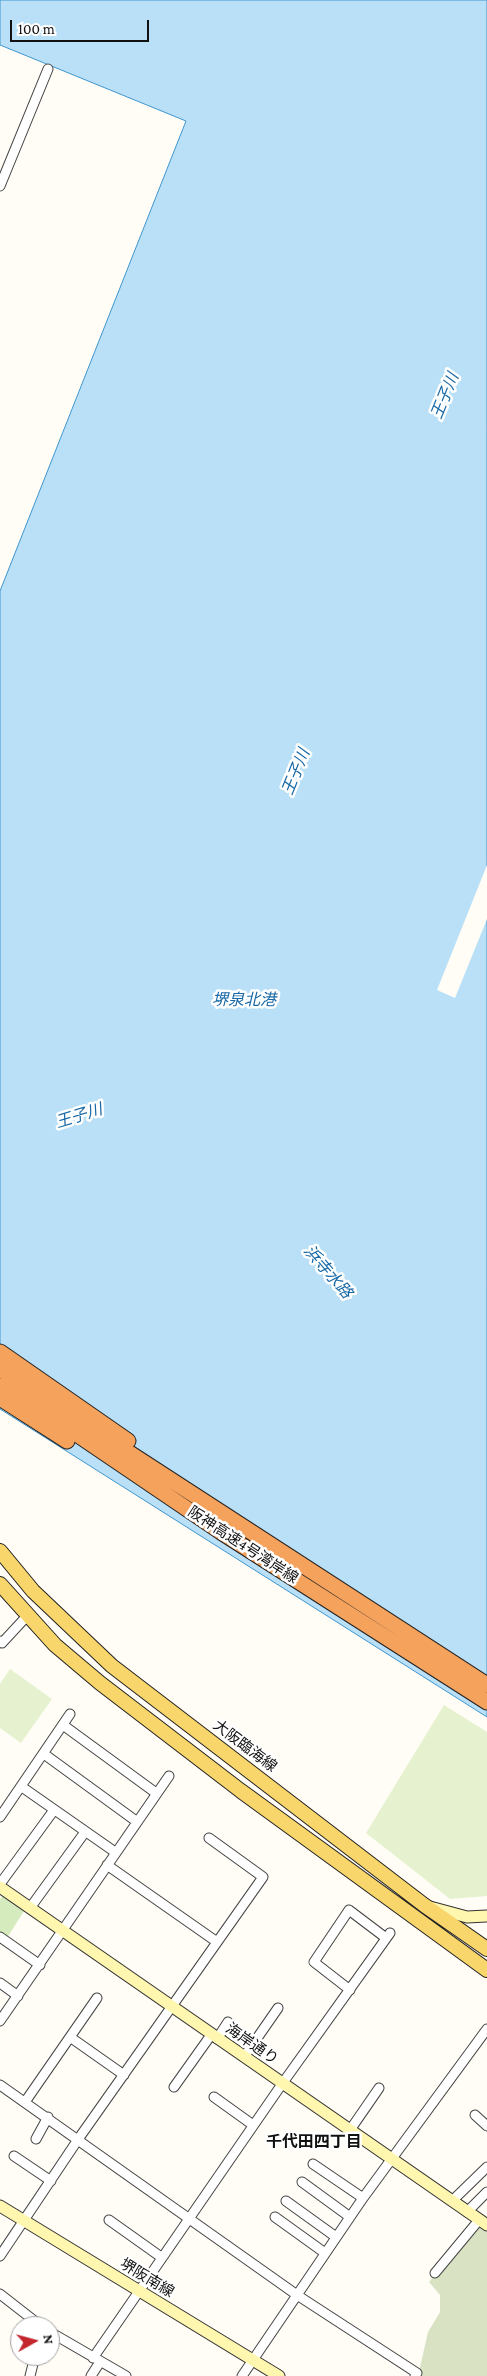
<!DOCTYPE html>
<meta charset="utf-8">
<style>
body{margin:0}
#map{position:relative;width:487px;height:2376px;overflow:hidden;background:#fffdf5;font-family:"Crimson Pro",serif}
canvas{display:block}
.north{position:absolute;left:10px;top:2316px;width:50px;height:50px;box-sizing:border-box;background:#fff;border:1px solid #a0a0a0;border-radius:50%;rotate:83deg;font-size:14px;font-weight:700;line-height:20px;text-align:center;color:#111}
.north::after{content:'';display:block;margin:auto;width:18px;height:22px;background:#c4262e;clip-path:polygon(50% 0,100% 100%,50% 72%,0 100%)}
.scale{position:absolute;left:10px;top:20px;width:139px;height:22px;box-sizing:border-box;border:2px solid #111;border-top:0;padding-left:6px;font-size:15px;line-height:18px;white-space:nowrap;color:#111;-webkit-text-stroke:4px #fff;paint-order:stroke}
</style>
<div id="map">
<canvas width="487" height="2376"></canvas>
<div class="north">N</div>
<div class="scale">100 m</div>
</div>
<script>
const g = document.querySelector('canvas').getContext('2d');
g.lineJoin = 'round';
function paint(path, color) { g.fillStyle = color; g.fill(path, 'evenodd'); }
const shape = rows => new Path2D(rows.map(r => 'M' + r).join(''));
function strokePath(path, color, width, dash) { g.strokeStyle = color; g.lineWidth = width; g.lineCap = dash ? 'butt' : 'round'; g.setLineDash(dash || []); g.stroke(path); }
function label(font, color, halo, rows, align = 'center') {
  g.font = font + ' "Crimson Pro","Noto Sans JP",serif'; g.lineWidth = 5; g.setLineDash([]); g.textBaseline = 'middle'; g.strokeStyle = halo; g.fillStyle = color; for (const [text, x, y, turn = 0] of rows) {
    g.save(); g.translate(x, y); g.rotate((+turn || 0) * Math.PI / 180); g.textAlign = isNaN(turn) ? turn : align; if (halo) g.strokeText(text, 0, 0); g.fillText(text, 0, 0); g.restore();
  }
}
paint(shape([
 [3,1895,24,1911,7,1938,0,1933,0,1899]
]), '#d5ebbd');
paint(shape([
 [477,2225,487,2232,487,2376,418,2376,428,2332,440,2312,440,2295,429,2282]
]), '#d9e3c4');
paint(shape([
 [10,1669,52,1699,21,1743,0,1728,0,1684],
 [444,1705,487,1732,487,1896,450,1899,366,1833]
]), '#e6f2cf');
const water = shape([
 [0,0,487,0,487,1717,0,1409,0,591,186,121,0,45,0,0]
]);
paint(water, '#b9e0f7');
strokePath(water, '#3f96cf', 1);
paint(shape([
 [487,865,487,919,455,998,437,990]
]), '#fffdf5');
const street = shape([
 [0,186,48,69],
 [0,1641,2,1643,27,1616],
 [63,1725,156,1793],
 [44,1754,136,1821],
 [22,1787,115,1852],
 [0,1817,70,1714],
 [107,1865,217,1942],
 [0,1884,54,1810],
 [30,1908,85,1832],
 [0,1937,40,1965],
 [0,1983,18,1996],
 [350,1990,314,1962,349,1910,386,1938],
 [0,2021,169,1776],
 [70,2037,124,2075],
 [217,2039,228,2022],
 [244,2057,278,2008],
 [0,2085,297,2295,417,2373,415,2376],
 [174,2087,211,2035],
 [214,2097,253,2125],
 [25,2102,97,1998],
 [475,2115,487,2126],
 [350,2130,379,2088],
 [36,2139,48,2117],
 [14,2156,51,2181],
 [313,2164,363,2198],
 [302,2182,350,2217],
 [286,2201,336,2237],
 [452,2201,487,2167],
 [467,2212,487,2192],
 [275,2217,325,2253],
 [109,2220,161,2257],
 [0,2256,79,2138,263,1877,209,1838],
 [435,2273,479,2220],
 [0,2294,41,2326],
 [50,2332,126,2376],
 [93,2358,282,2084,390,1933],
 [30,2376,35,2356],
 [91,2376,100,2362],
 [242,2376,363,2198,487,2029]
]);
const secondary = shape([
 [0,1887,487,2225],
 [430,1907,467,1917,487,1916],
 [0,2206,279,2376]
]);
const primary = shape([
 [0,1551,33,1591,112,1666,424,1905,487,1949],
 [0,1584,55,1645,100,1683,241,1791,487,1970]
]);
const highway = shape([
 [0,1352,128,1441],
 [0,1369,487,1685],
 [0,1386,78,1435,221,1532,487,1702],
 [0,1398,67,1441]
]);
strokePath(street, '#444', 11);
strokePath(secondary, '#333', 13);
strokePath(primary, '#222', 16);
strokePath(highway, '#222', 17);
strokePath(street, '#fff', 9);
strokePath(secondary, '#fff6b0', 11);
strokePath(primary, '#f9d66b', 14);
strokePath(highway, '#f5a25d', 15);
label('15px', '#111', '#fff', [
 ["阪神高速4号湾岸線",243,1545,33],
 ["大阪臨海線",245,1746,37],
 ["海岸通り",252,2044,35],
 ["堺阪南線",147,2278,31]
]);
label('italic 16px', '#1768a6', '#fff', [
 ["王子川",445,396,-68],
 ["王子川",296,772,-68],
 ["堺泉北港",244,1000],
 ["王子川",79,1116,-17],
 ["浜寺水路",328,1272,49]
]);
label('bold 16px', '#111', '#fff', [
 ["千代田四丁目",314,2142]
]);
</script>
